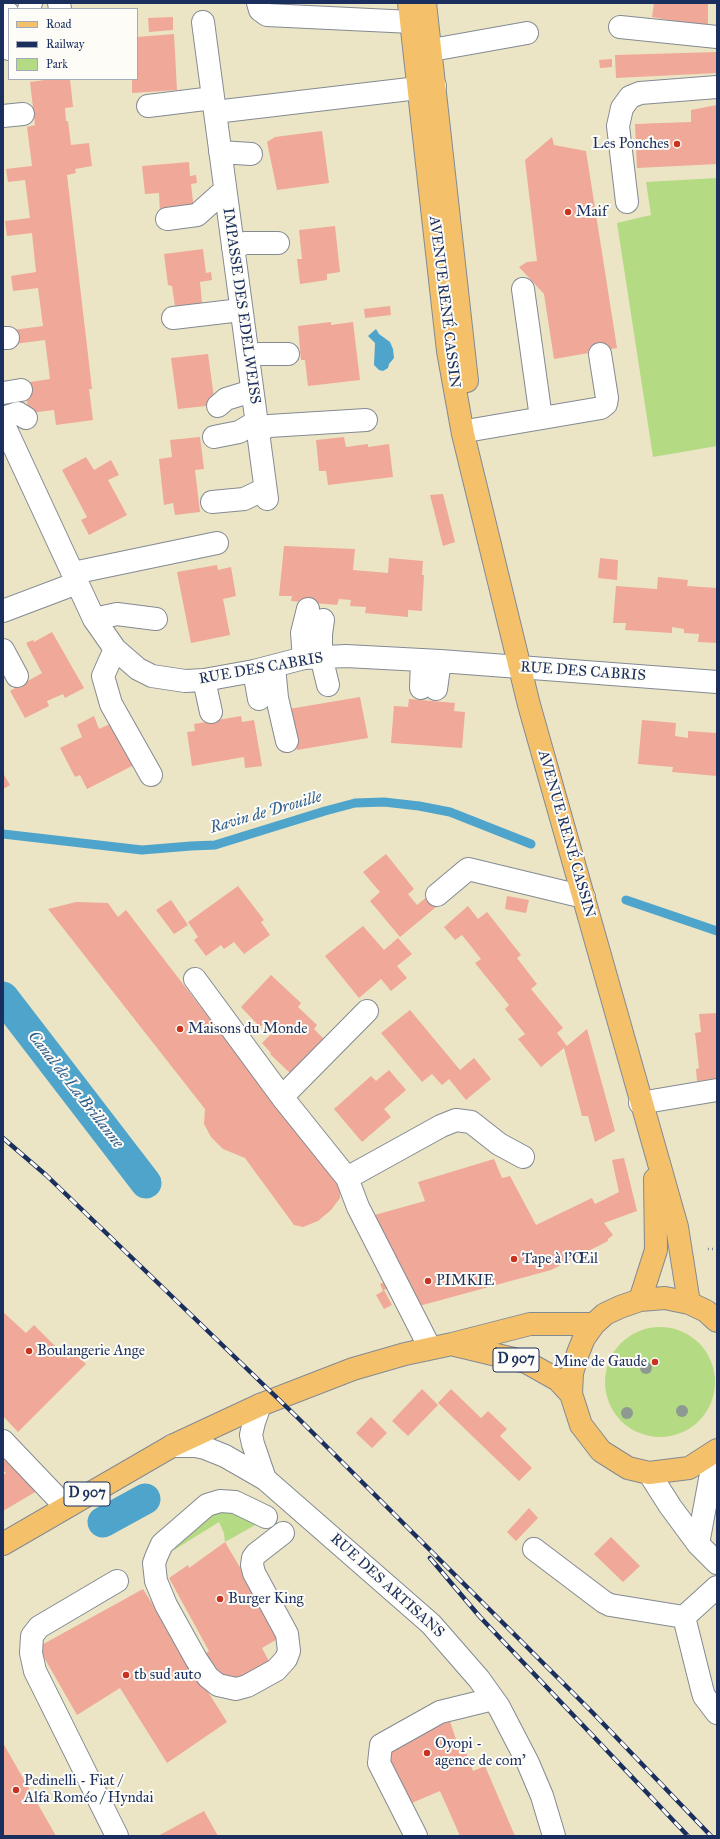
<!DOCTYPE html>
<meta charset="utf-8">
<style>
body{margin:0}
#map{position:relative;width:720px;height:1839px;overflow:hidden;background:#ebe5c5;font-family:"IM FELL Great Primer",serif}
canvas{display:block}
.frame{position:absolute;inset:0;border:4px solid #1b2f5e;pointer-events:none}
.legend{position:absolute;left:8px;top:8px;width:130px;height:72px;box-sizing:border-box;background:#fdfcf7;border:1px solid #a3aaba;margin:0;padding:5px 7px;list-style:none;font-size:12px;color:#1b2f5e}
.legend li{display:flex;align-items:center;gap:8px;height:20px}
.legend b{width:20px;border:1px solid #a3aaba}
</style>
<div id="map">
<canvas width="720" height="1839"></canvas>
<div class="frame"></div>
<ul class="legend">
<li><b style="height:5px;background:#f4c16a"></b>Road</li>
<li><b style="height:5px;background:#1b2f5e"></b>Railway</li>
<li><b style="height:11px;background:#b4da83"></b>Park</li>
</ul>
</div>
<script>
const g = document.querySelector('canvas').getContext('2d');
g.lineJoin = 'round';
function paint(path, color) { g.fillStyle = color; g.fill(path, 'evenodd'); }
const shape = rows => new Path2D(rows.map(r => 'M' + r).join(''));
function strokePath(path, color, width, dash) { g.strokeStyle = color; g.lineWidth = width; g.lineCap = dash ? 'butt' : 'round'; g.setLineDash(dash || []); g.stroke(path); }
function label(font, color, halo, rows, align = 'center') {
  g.font = font + ' "IM FELL Great Primer",serif'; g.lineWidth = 4; g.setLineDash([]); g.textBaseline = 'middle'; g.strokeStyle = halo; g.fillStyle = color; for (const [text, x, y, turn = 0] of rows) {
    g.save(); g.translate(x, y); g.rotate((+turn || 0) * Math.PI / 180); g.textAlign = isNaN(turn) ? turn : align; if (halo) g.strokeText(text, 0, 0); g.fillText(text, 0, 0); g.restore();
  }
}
paint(shape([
 [717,178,717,446,653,457,617,223,651,215,646,182],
 '605 1382a55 55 0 1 1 110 0a55 55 0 1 1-110 0Z',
 [222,1511,243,1511,257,1524,225,1542,224,1533,219,1522,174,1550,177,1542,210,1517]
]), '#b4da83');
paint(shape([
 [376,329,379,334,390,342,393,349,394,358,389,364,388,368,383,371,379,370,374,365,375,343,368,336]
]), '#4ea4cb');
strokePath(shape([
 [3,834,142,850,191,846,215,845,325,811,355,803,384,802,419,806,450,812,531,844],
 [626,900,717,931]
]), '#4ea4cb', 9);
strokePath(shape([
 [3,997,146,1183],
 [103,1522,145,1499]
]), '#4ea4cb', 31);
paint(shape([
 [654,3,708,3,708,27,652,17],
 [173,17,173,30,149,32,148,18],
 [174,34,177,90,132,93,132,79,137,79,137,37],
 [717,52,717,73,616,78,615,55],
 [612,59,612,67,600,68,599,60],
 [52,79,70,79,73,107,65,108,66,121,68,121,71,145,89,143,92,166,75,169,76,173,67,175,92,389,89,389,93,420,56,425,54,410,29,413,24,383,50,379,45,340,14,344,13,330,43,326,38,288,13,291,11,276,36,272,32,233,7,236,5,221,30,218,25,180,8,182,6,169,32,166,27,127,35,125,30,82],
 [717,105,717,164,637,168,635,124,691,122,691,110],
 [322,131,329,183,277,190,267,142,275,137],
 [552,137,554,145,586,151,617,348,554,359,544,294,519,267,527,262,537,261,525,160],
 [189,162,190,176,196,175,197,183,191,184,194,210,160,213,159,193,145,194,142,166],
 [335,226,340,272,327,274,327,280,300,284,297,259,302,259,299,230],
 [203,249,206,273,211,272,212,280,200,282,202,303,175,306,172,286,168,285,164,254],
 [390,306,391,315,365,318,364,309],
 [331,322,331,325,353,322,360,380,308,386,305,360,301,360,298,326],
 [208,354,215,405,178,409,171,358],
 [200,437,204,469,195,470,200,512,175,515,173,503,164,505,159,459,172,457,170,440],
 [344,437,346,447,368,444,368,447,389,444,393,477,328,485,326,471,319,471,316,440],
 [86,457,94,470,111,460,119,475,108,480,127,515,89,535,81,520,87,517,62,470],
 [443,494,455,542,443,546,430,495],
 [284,546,355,549,353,570,388,573,389,558,423,561,422,575,424,575,422,611,408,610,408,617,365,613,366,607,350,606,351,600,339,599,337,605,291,601,292,596,279,596],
 [600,558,618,560,617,580,598,578],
 [217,565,218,570,231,567,236,596,223,599,230,635,191,643,177,572],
 [658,577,688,580,687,586,717,588,717,643,698,642,699,634,684,633,684,629,672,627,672,633,625,630,626,623,613,623,616,586,657,589],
 [52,632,84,688,65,698,63,694,47,701,49,706,25,718,10,691,42,673,26,643,33,640,34,642],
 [360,697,368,738,297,750,289,709],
 [409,699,455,703,454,711,465,712,462,748,391,743,394,706,408,707],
 [94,716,99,729,112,723,134,765,87,789,80,775,75,777,60,748,82,737,77,725],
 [241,716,242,722,254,720,262,766,245,768,244,757,192,766,187,732,195,731,194,724],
 [642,720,676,723,675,736,688,738,688,731,717,733,717,776,672,772,673,767,638,764],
 [3,773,10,785,3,789],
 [386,854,414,889,408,894,417,905,428,896,436,907,400,937,370,901,380,892,363,872],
 [238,886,264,920,261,922,270,935,244,954,234,942,224,949,221,945,206,956,194,940,198,937,188,922],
 [507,896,529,900,526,913,505,909],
 [171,900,188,925,174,934,156,910],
 [76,902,108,903,118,917,126,910,340,1188,340,1198,331,1210,318,1221,303,1227,294,1225,245,1158,223,1149,211,1137,204,1124,205,1109,48,909],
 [468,906,478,919,487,912,521,955,517,958,537,984,531,989,563,1028,557,1033,567,1046,587,1029,615,1131,595,1142,588,1116,582,1116,564,1048,541,1067,518,1039,525,1034,505,1009,509,1005,475,963,481,959,462,935,455,940,444,927],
 [363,926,384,950,398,938,412,954,397,966,407,978,391,991,381,979,359,998,325,956],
 [271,975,301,1003,298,1007,317,1025,314,1029,324,1039,290,1073,270,1054,271,1053,262,1043,274,1031,265,1022,260,1027,241,1007],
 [410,1010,460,1070,474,1058,491,1079,466,1100,449,1079,442,1085,432,1074,422,1082,381,1033],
 [717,1013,717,1079,697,1081,696,1069,699,1068,695,1033,701,1032,699,1014],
 [389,1070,406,1090,384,1109,391,1117,362,1142,334,1109,371,1076,376,1081],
 [624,1158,637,1211,604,1223,613,1235,608,1239,608,1241,551,1270,419,1306,371,1216,425,1201,418,1182,494,1159,502,1178,510,1176,536,1225,592,1198,595,1204,619,1192,612,1160],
 [385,1282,388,1288,384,1290,392,1305,384,1309,376,1295,383,1291,380,1284],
 [3,1312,26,1333,34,1325,68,1359,75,1353,86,1364,18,1432,3,1416],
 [422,1389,438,1405,408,1436,392,1421],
 [451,1389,481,1418,488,1411,507,1429,500,1436,532,1468,519,1481,438,1403],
 [371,1417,387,1433,372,1448,356,1433],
 [7,1458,37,1491,3,1511,3,1475,6,1473,3,1470,3,1462],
 [529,1508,538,1518,516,1541,507,1532],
 [611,1537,640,1566,623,1582,594,1554],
 [225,1542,281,1637,262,1648,271,1665,241,1682,222,1676,211,1660,203,1664,199,1658,209,1651,169,1578,188,1565,189,1568],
 [143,1589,227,1722,167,1763,120,1688,77,1715,38,1647],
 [450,1721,458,1746,463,1744,473,1771,485,1766,515,1836,460,1836,440,1791,407,1805,380,1750],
 [3,1743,56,1836,3,1836],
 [204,1811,218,1836,158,1836]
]), '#f0a898');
const minor = shape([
 [59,3,60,9],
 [258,3,260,10,267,15,412,22],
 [29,9,31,3],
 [8,13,4,32,9,49],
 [203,22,215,112,435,86],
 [620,27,717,37],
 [415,53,527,33],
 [148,106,213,98],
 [215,112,267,499],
 [3,116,23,114],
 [220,152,251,154],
 [627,202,618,126,622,108,630,97,640,93,717,87],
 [167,219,197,215,225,190],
 [233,248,245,243,278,243],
 [523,289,541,418],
 [173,318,241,310],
 [3,338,8,338],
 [248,358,259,354,288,354],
 [3,393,21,390],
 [218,406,226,399,252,391],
 [3,418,18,413,26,418],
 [3,423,94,619,115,649,138,669,152,676,185,681,204,680,254,671,304,658,346,656,440,661,717,682],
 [472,430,601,408,606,404,607,398,600,354],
 [257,432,269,426,366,420],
 [214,437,239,432,256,422],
 [212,502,244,499,265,489],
 [73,573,217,543],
 [3,611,77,583],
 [94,619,117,614,156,619],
 [323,620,321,634,321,656,328,685],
 [115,649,103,676,111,704,151,775],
 [3,650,17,676],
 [304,658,302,633,308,609],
 [274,666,277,698,287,741],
 [254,671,259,699],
 [204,680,211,712],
 [421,688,422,660],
 [436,689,440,661],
 [437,895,468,869,584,897],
 [195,979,282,1097],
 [640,1103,717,1090],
 [347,1178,282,1097,367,1011],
 [430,1348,358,1207,347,1178,441,1126,456,1120,471,1122,499,1144,523,1157],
 [260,1405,254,1422,251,1435,253,1444,265,1479],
 [3,1441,65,1506],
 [172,1446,196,1446,205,1448,225,1456,265,1479,431,1624,479,1679,499,1707,528,1763,542,1796,554,1836],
 [649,1473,670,1506,698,1544,717,1563],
 [266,1517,235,1502,220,1501,207,1505,162,1544,157,1555,154,1563,156,1581,166,1605,196,1659,208,1677,218,1685,236,1689,247,1686,276,1670,286,1659,289,1651,287,1634,254,1573,252,1565,253,1558,256,1554,283,1533],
 [698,1544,715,1452],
 [534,1549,604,1602,610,1605,684,1617,717,1587],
 [117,1581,39,1627,32,1636,31,1653,35,1671,117,1836],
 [684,1617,702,1689,704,1696,717,1713],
 [416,1836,379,1763,381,1745,440,1712,493,1699]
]);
const major = shape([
 [409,3,448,351,463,434,529,705,677,1227,689,1303],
 [425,3,467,381],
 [640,1300,656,1250,655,1179],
 [717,1321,706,1311,689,1303,665,1298,640,1300,620,1307,605,1314,594,1324,584,1338,578,1353,572,1373,571,1394,581,1425,601,1451,628,1468,649,1473,689,1468,717,1450],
 [455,1345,526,1362,558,1380,571,1394],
 [3,1544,172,1446,260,1405,353,1369,405,1354,452,1344,530,1324,594,1324]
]);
strokePath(minor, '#838a92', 24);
strokePath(major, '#838a92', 24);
strokePath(shape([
 [708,1249,717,1249]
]), '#838a92', 2.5, [1, 3]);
strokePath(minor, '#fff', 22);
strokePath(major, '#f4c16a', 22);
const rail = shape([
 [3,1138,46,1175,299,1419,592,1712,711,1836],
 [430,1558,480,1617,688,1836]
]);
strokePath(rail, '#1b2f5e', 4.5);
strokePath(rail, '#fdfcf7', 3, [9]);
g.fillStyle = '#8e9991';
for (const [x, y] of [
 [646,1368],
 [682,1411],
 [627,1413]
]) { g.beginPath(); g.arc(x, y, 6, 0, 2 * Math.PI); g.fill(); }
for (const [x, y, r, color] of [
 [677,144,4,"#c8321e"],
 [568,212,4,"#c8321e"],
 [180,1029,4,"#c8321e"],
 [514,1259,4,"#c8321e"],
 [428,1281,4,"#c8321e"],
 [29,1351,4,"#c8321e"],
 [655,1362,4,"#c8321e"],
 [220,1599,4,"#c8321e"],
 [126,1675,4,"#c8321e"],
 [427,1753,4,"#c8321e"],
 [16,1790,4,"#c8321e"]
]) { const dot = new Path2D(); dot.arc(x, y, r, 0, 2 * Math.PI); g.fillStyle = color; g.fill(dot); strokePath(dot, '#fdfcf7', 1.5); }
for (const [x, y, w] of [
 [516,1360,46],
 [87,1494,46]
]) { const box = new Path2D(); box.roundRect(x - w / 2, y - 12, w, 24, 3); g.fillStyle = '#fdfcf7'; g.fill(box); strokePath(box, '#1b2f5e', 1); }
label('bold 14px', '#1b2f5e', null, [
 ["D 907",516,1360],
 ["D 907",87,1494]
]);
label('15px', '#1b2f5e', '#fdfcf7', [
 ["Les Ponches",669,144,"right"],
 ["Maif",576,212],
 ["Maisons du Monde",188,1029],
 ["Tape à l'Œil",522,1259],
 ["PIMKIE",436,1281],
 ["Boulangerie Ange",37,1351],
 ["Mine de Gaude",647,1362,"right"],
 ["Burger King",228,1599],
 ["tb sud auto",134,1675],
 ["Oyopi -",435,1744],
 ["agence de com'",435,1761],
 ["Pedinelli - Fiat /",24,1781],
 ["Alfa Roméo / Hyndai",24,1798]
], 'left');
label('15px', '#1b2f5e', '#fdfcf7', [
 ["AVENUE RENÉ CASSIN",444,302,83],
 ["IMPASSE DES EDELWEISS",241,306,82],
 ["RUE DES CABRIS",261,669,-10],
 ["RUE DES CABRIS",583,672,4],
 ["AVENUE RENÉ CASSIN",566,834,74],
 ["RUE DES ARTISANS",387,1586,42]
]);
label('italic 16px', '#2f5e8a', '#fdfcf7', [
 ["Ravin de Drouille",266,813,-16],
 ["Canal de La Brillanne",75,1090,52]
]);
</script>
